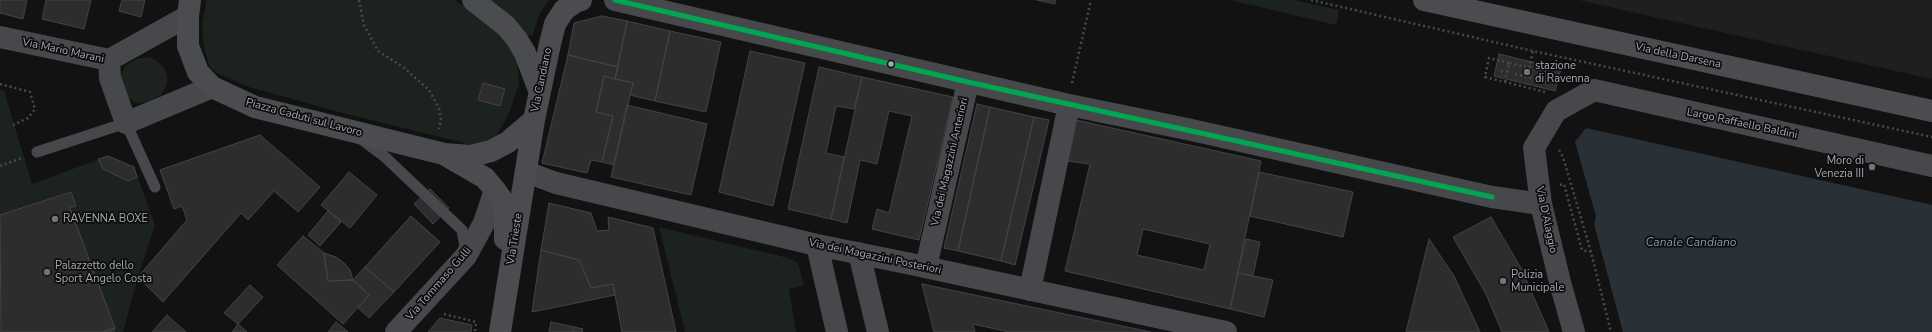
<!DOCTYPE html>
<style>
body{margin:0}
canvas{display:block;background:#121213}
</style>
<canvas width="1932" height="332"></canvas>
<script>
const g = document.querySelector('canvas').getContext('2d');
g.lineJoin = 'round';
function paint(path, color) { g.fillStyle = color; g.fill(path, 'evenodd'); }
const shape = rows => new Path2D(rows.map(r => 'M' + r).join(''));
function strokePath(path, color, width, dash) { g.strokeStyle = color; g.lineWidth = width; g.lineCap = dash ? 'butt' : 'round'; g.setLineDash(dash || []); g.stroke(path); }
function label(font, color, halo, rows, align = 'center') {
  g.font = font + ' "Nunito Sans",sans-serif'; g.lineWidth = 3.5; g.setLineDash([]); g.textBaseline = 'middle'; g.strokeStyle = halo; g.fillStyle = color; for (const [text, x, y, turn = 0] of rows) {
    g.save(); g.translate(x, y); g.rotate((+turn || 0) * Math.PI / 180); g.textAlign = isNaN(turn) ? turn : align; if (halo) g.strokeText(text, 0, 0); g.fillText(text, 0, 0); g.restore();
  }
}
paint(shape([
 [1579,0,1932,0,1932,79,1596,4]
]), '#1f1f21');
paint(shape([
 [207,0,455,0,508,39,517,58,519,84,509,113,498,133,484,145,468,144,343,113,249,87,218,74,210,67,204,48,202,25],
 [488,0,550,0,547,2,538,17,533,35,526,35,523,28,512,18],
 [1230,0,1293,0,1339,10,1336,25],
 [148,57,157,61,163,67,167,75,167,84,161,95,149,101,137,103,127,98,120,78,125,66,136,59],
 [0,90,4,91,32,184,108,156,134,167,155,225,138,277,123,332,0,332],
 [659,227,788,258,798,263,804,285,789,289,796,332,685,332]
]), '#1c221d');
paint(shape([
 [1586,128,1932,205,1932,332,1623,332,1594,224,1596,216,1575,142]
]), '#2a3136');
const building = shape([
 [0,0,27,0,23,19,0,13,0,0],
 [46,0,91,0,84,29,42,19,46,0],
 [122,0,145,0,141,17,119,11,122,0],
 [1037,0,1056,0,1055,4,1037,0],
 [602,16,627,21,618,67,568,55,574,23,602,16],
 [627,21,670,31,655,101,630,95,633,83,615,79,627,21],
 [670,31,721,42,706,112,655,101,670,31],
 [750,51,805,63,773,206,719,192,750,51],
 [1499,54,1561,69,1555,91,1494,76,1499,54],
 [568,55,618,67,615,79,604,76,596,112,613,116,602,162,591,160,587,173,542,163,568,55],
 [819,67,862,77,854,109,836,106,826,153,844,157,831,219,788,209,819,67],
 [604,76,633,83,614,165,602,162,613,116,596,112,604,76],
 [862,77,953,97,919,240,872,229,877,209,889,213,912,116,889,111,877,164,860,160,847,223,831,219,862,77],
 [483,83,505,89,500,106,478,100,483,83],
 [977,104,990,107,958,251,944,248,977,104],
 [627,105,707,124,691,195,611,177,627,105],
 [990,107,1034,117,1001,261,958,251,990,107],
 [1034,117,1049,120,1015,265,1001,261,1034,117],
 [1076,120,1261,161,1230,309,1065,271,1090,164,1067,161,1076,120],
 [1143,229,1210,244,1204,270,1137,255,1143,229],
 [260,135,320,187,298,212,274,191,248,220,241,213,163,302,138,277,187,220,182,206,174,209,160,170,260,135],
 [108,156,134,167,137,177,128,181,103,169,98,159,108,156],
 [349,172,377,195,350,228,321,205,349,172],
 [1259,172,1353,192,1343,237,1250,216,1259,172],
 [430,189,449,208,433,224,414,204,430,189],
 [71,192,76,206,70,208,115,328,102,332,1,332,0,215,71,192],
 [549,203,591,213,597,231,609,230,608,217,653,228,676,332,622,332,613,284,591,288,579,260,541,250,549,203],
 [328,211,341,222,320,246,308,235,328,211],
 [411,216,440,242,394,292,365,267,411,216],
 [1491,217,1521,268,1549,332,1502,332,1486,294,1453,237,1491,217],
 [303,236,324,253,328,281,353,280,369,295,343,324,277,265,303,236],
 [1246,239,1260,242,1253,276,1238,273,1246,239],
 [1429,239,1454,276,1480,332,1406,332,1429,239],
 [541,250,579,260,591,288,613,284,615,295,532,312,541,250],
 [324,253,336,257,344,263,350,270,353,280,328,281,324,253],
 [365,267,394,292,369,318,358,308,369,295,353,280,365,267],
 [1238,273,1273,280,1264,317,1230,309,1238,273],
 [922,284,1151,332,1009,332,973,324,975,332,934,332,922,284],
 [250,285,263,297,238,324,224,313,250,285],
 [167,315,186,332,152,332,167,315],
 [440,318,472,325,471,332,428,332,440,318],
 [336,322,348,332,328,332,336,322],
 [551,322,574,327,573,332,549,332,551,322],
 [238,324,247,332,232,332,238,324],
 [574,327,583,329,582,332,573,332,574,327],
 [115,328,114,332,102,332,115,328]
]);
paint(building, '#2d2d2e');
strokePath(building, '#424346', 1);
strokePath(shape([
 [359,0,364,25,378,51,403,67,429,90,439,108,441,120,439,129],
 [1311,0,1533,51,1932,137],
 [1509,63,1489,58,1485,77,1545,92],
 [1529,68,1533,51],
 [1501,71,1507,72],
 [1515,74,1547,82,1550,73,1562,76,1560,82],
 [1505,82,1509,63,1550,73],
 [1072,83,1091,0],
 [0,84,30,92,35,109,28,118,13,125],
 [1559,150,1563,157,1591,252,1611,332],
 [0,166,22,158],
 [1560,185,1564,184,1582,250,1591,252],
 [444,314,476,322,475,332]
]), '#484a4c', 2.5, [2, 3]);
strokePath(shape([
 [361,139,384,156,462,230,466,252],
 [37,152,126,123,155,187]
]), '#47484b', 11);
strokePath(shape([
 [615,0,1069,105,1187,129,1492,197,1541,204],
 [0,37,109,60,188,16],
 [109,60,110,78,126,123,212,87],
 [526,172,556,183,817,245,911,264,1226,332],
 [817,245,837,332],
 [859,253,878,332],
 [926,267,968,82],
 [1030,290,1069,105],
 [396,332,466,256,484,223,495,190],
 [1574,332,1561,286,1541,204,1534,148,1556,111,1594,90,1932,166]
]), '#47484b', 22);
strokePath(shape([
 [190,0,188,16,188,46,198,72,212,87,255,107,444,154,471,156,491,151,508,142,534,120],
 [473,0,506,26,516,38,525,53,539,90],
 [1424,0,1932,111],
 [447,156,485,178,495,190,502,200,505,210,505,239],
 [500,332,534,120,550,44,555,24,564,10,575,2,581,0]
]), '#4b4c4f', 22);
strokePath(shape([
 [615,0,968,82,1492,197]
]), '#00a651', 5);
for (const [x, y, r, color] of [
 [891,64,3.5,"#a4a9b2"],
 [1527,72,4,"#71747a"],
 [1872,167,4,"#71747a"],
 [55,219,4,"#71747a"],
 [47,272,4,"#71747a"],
 [1503,281,4,"#71747a"]
]) { const dot = new Path2D(); dot.arc(x, y, r, 0, 2 * Math.PI); g.fillStyle = color; g.fill(dot); strokePath(dot, '#0d0d0e', 1.5); }
label('11px', '#a4a9b2', '#0d0d0e', [
 ["Via Mario Marani",63,51,12],
 ["Via della Darsena",1678,56,12],
 ["Via Candiano",542,80,-78],
 ["Piazza Caduti sul Lavoro",304,118,15],
 ["Largo Raffaello Baldini",1742,124,12],
 ["Via dei Magazzini Anteriori",950,162,-77],
 ["Via D'Alaggio",1546,220,78],
 ["Via Trieste",515,239,-81],
 ["Via dei Magazzini Posteriori",875,257,12],
 ["Via Tommaso Gulli",439,284,-49]
]);
label('11px', '#a4a9b2', '#0d0d0e', [
 ["stazione",1535,66],
 ["di Ravenna",1535,79],
 ["Moro di",1864,161,"right"],
 ["Venezia III",1864,174,"right"],
 ["RAVENNA BOXE",63,219],
 ["Palazzetto dello",55,266],
 ["Sport Angelo Costa",55,279],
 ["Polizia",1511,275],
 ["Municipale",1511,288]
], 'left');
label('italic 12px', '#7d97ab', '#0d0d0e', [
 ["Canale Candiano",1691,243]
]);
</script>
